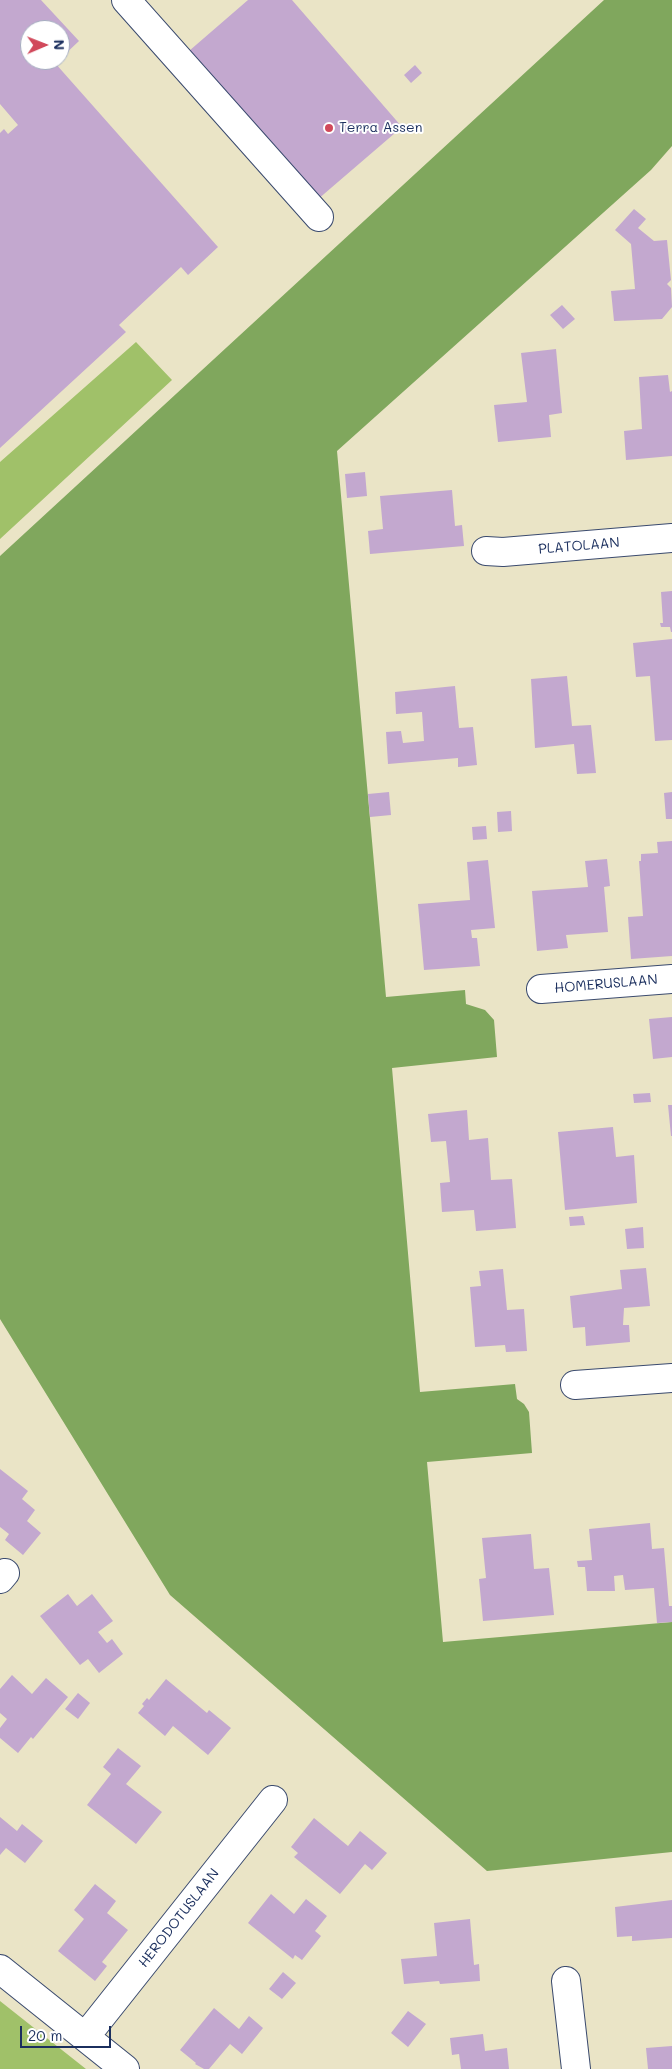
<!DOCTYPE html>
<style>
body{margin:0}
#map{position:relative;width:672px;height:2069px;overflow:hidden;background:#eae4c6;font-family:Mali,sans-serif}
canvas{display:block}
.north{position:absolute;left:20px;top:20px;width:50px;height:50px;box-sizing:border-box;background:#fff;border:1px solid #a4acbf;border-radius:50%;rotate:89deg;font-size:14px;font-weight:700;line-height:20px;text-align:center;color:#1b2f5e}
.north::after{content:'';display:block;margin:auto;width:18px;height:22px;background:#d1495b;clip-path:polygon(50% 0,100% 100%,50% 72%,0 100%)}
.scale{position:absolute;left:20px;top:2026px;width:91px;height:22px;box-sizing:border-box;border:2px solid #1b2f5e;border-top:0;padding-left:6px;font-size:15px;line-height:18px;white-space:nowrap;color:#1b2f5e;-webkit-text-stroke:4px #fff;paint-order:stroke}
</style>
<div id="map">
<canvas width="672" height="2069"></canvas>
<div class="north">N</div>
<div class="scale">20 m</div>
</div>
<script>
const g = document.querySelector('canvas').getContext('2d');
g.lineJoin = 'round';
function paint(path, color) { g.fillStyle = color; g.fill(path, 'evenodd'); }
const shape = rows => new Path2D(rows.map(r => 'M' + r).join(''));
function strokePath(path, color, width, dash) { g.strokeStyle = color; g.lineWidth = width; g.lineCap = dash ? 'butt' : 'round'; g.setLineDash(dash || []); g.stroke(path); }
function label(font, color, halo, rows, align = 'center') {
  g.font = font + ' Mali,sans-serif'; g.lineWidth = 4; g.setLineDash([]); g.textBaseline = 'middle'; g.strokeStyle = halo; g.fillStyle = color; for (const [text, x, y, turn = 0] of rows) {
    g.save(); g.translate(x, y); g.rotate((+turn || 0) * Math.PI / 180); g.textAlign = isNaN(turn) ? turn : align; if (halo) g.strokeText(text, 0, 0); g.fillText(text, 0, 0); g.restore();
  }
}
paint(shape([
 [136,342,172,380,0,539,0,462],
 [0,2001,86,2069,0,2069]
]), '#a0c169');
paint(shape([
 [604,0,672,0,672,146,651,170,337,451,386,997,465,990,466,1004,485,1010,494,1020,497,1057,392,1068,420,1392,515,1384,517,1399,524,1404,529,1412,532,1453,427,1462,443,1642,672,1622,672,1852,487,1871,170,1595,0,1319,0,556]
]), '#80a75d');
paint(shape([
 [0,0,41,0,79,41,60,59,60,30,30,30,30,60,58,60,55,63,218,247,188,275,181,267,119,325,126,332,0,448,0,133,4,129,8,134,18,125,0,104],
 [248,0,292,0,402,127,317,200,189,51],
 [415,65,422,73,411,83,404,75],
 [634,209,646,219,638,228,654,241,667,240,671,280,667,284,671,288,672,307,662,319,614,321,611,291,635,289,631,244,615,230],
 [562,305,575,319,563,329,550,315],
 [556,349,562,413,549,415,551,437,498,442,494,405,527,402,521,353],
 [668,375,670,392,672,391,672,456,626,460,624,431,642,429,639,377],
 [365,472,367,496,347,498,345,474],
 [452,490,455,526,462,525,464,546,370,554,368,531,383,529,380,496],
 [672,591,672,632,671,632,670,627,661,627,660,623,663,623,661,592],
 [672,639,672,740,655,741,650,676,636,677,633,643],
 [567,676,572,726,591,725,596,773,577,774,574,744,535,748,531,679],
 [455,686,459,728,473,727,477,765,458,767,458,758,388,764,386,732,401,731,403,743,424,741,422,712,396,714,395,692],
 [389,792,391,815,370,817,368,794],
 [672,792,672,819,666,819,664,793],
 [511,811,512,831,498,832,497,812],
 [486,826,487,839,473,840,472,827],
 [672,841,672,956,631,959,628,917,643,916,639,861,641,861,641,854,658,853,657,842],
 [607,859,610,886,604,887,608,932,566,935,568,948,537,951,532,891,588,887,585,861],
 [488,860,495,928,471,930,472,938,477,938,480,966,424,970,418,904,470,900,467,862],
 [672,1017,672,1057,653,1059,649,1019],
 [650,1093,651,1102,634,1103,633,1094],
 [668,1105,672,1105,672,1136,671,1136],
 [467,1110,469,1140,488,1138,491,1180,512,1179,516,1228,476,1231,474,1210,442,1212,440,1183,450,1182,446,1141,431,1142,428,1114],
 [613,1127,616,1157,634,1155,637,1203,565,1210,558,1132],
 [583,1216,585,1225,570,1226,569,1217],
 [643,1227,644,1248,627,1249,625,1229],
 [646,1268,650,1306,624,1308,623,1325,629,1325,630,1342,586,1346,585,1327,573,1328,570,1296,622,1289,620,1270],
 [503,1269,507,1310,524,1309,527,1351,506,1352,505,1345,475,1347,470,1287,481,1286,479,1271],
 [0,1469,28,1491,22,1499,35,1510,27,1521,41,1533,23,1555,5,1540,9,1534,0,1527],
 [650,1523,652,1549,664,1548,669,1606,672,1606,672,1622,657,1623,654,1588,625,1590,623,1575,614,1576,615,1591,587,1591,585,1567,578,1567,577,1561,592,1560,589,1529],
 [531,1534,534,1569,549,1568,554,1615,483,1621,479,1579,486,1578,482,1538],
 [68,1594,77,1606,92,1594,113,1621,98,1632,107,1643,112,1639,123,1654,99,1673,88,1659,80,1665,40,1616],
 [12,1675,32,1694,46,1678,68,1697,33,1739,31,1737,18,1753,0,1738,0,1728,7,1719,0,1713,0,1689],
 [166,1679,207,1713,209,1710,231,1728,208,1755,173,1726,165,1736,138,1713,144,1706,142,1704,147,1698,149,1700],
 [78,1693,90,1703,78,1719,65,1709],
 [118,1748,141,1766,126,1784,162,1812,136,1844,87,1805,111,1774,103,1767],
 [0,1817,17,1831,22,1824,43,1841,25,1863,6,1848,0,1855],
 [314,1818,348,1846,360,1831,387,1853,372,1870,365,1864,340,1894,294,1857,298,1853,291,1847],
 [95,1884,116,1901,107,1913,128,1930,102,1962,107,1966,95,1981,58,1951,84,1919,74,1910],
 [271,1894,294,1914,306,1899,327,1916,315,1931,321,1936,302,1960,295,1955,293,1959,248,1923],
 [672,1900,672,1938,632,1941,632,1936,617,1937,615,1907],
 [470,1919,474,1965,479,1964,480,1981,440,1984,439,1981,404,1984,401,1959,437,1956,434,1923],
 [283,1972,296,1983,282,1999,269,1989],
 [214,2008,239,2029,249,2016,263,2028,242,2054,230,2044,209,2069,204,2069,195,2064,196,2063,180,2050],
 [408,2011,426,2024,408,2047,391,2033],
 [483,2034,485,2051,507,2048,509,2069,461,2069,459,2054,452,2055,450,2038],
 [672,2046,672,2069,648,2069,646,2048]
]), '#c3a8cf');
const minor = shape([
 [126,0,319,217],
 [486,551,503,552,672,538],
 [541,989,672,979],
 [575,1385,672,1378],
 [0,1579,5,1573],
 [0,1969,125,2069],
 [566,1981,576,2069],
 [85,2037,273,1800]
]);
strokePath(minor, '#3a4a6e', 30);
strokePath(minor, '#fff', 28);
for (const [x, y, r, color] of [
 [329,128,5,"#d1495b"]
]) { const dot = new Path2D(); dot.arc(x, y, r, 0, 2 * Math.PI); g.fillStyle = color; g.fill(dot); strokePath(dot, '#fff', 2); }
label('14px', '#1b2f5e', '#fff', [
 ["Terra Assen",339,128]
], 'left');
label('14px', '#1b2f5e', '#fff', [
 ["PLATOLAAN",579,546,-5],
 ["HOMERUSLAAN",606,984,-5],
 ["HERODOTUSLAAN",179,1918,-52]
]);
</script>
